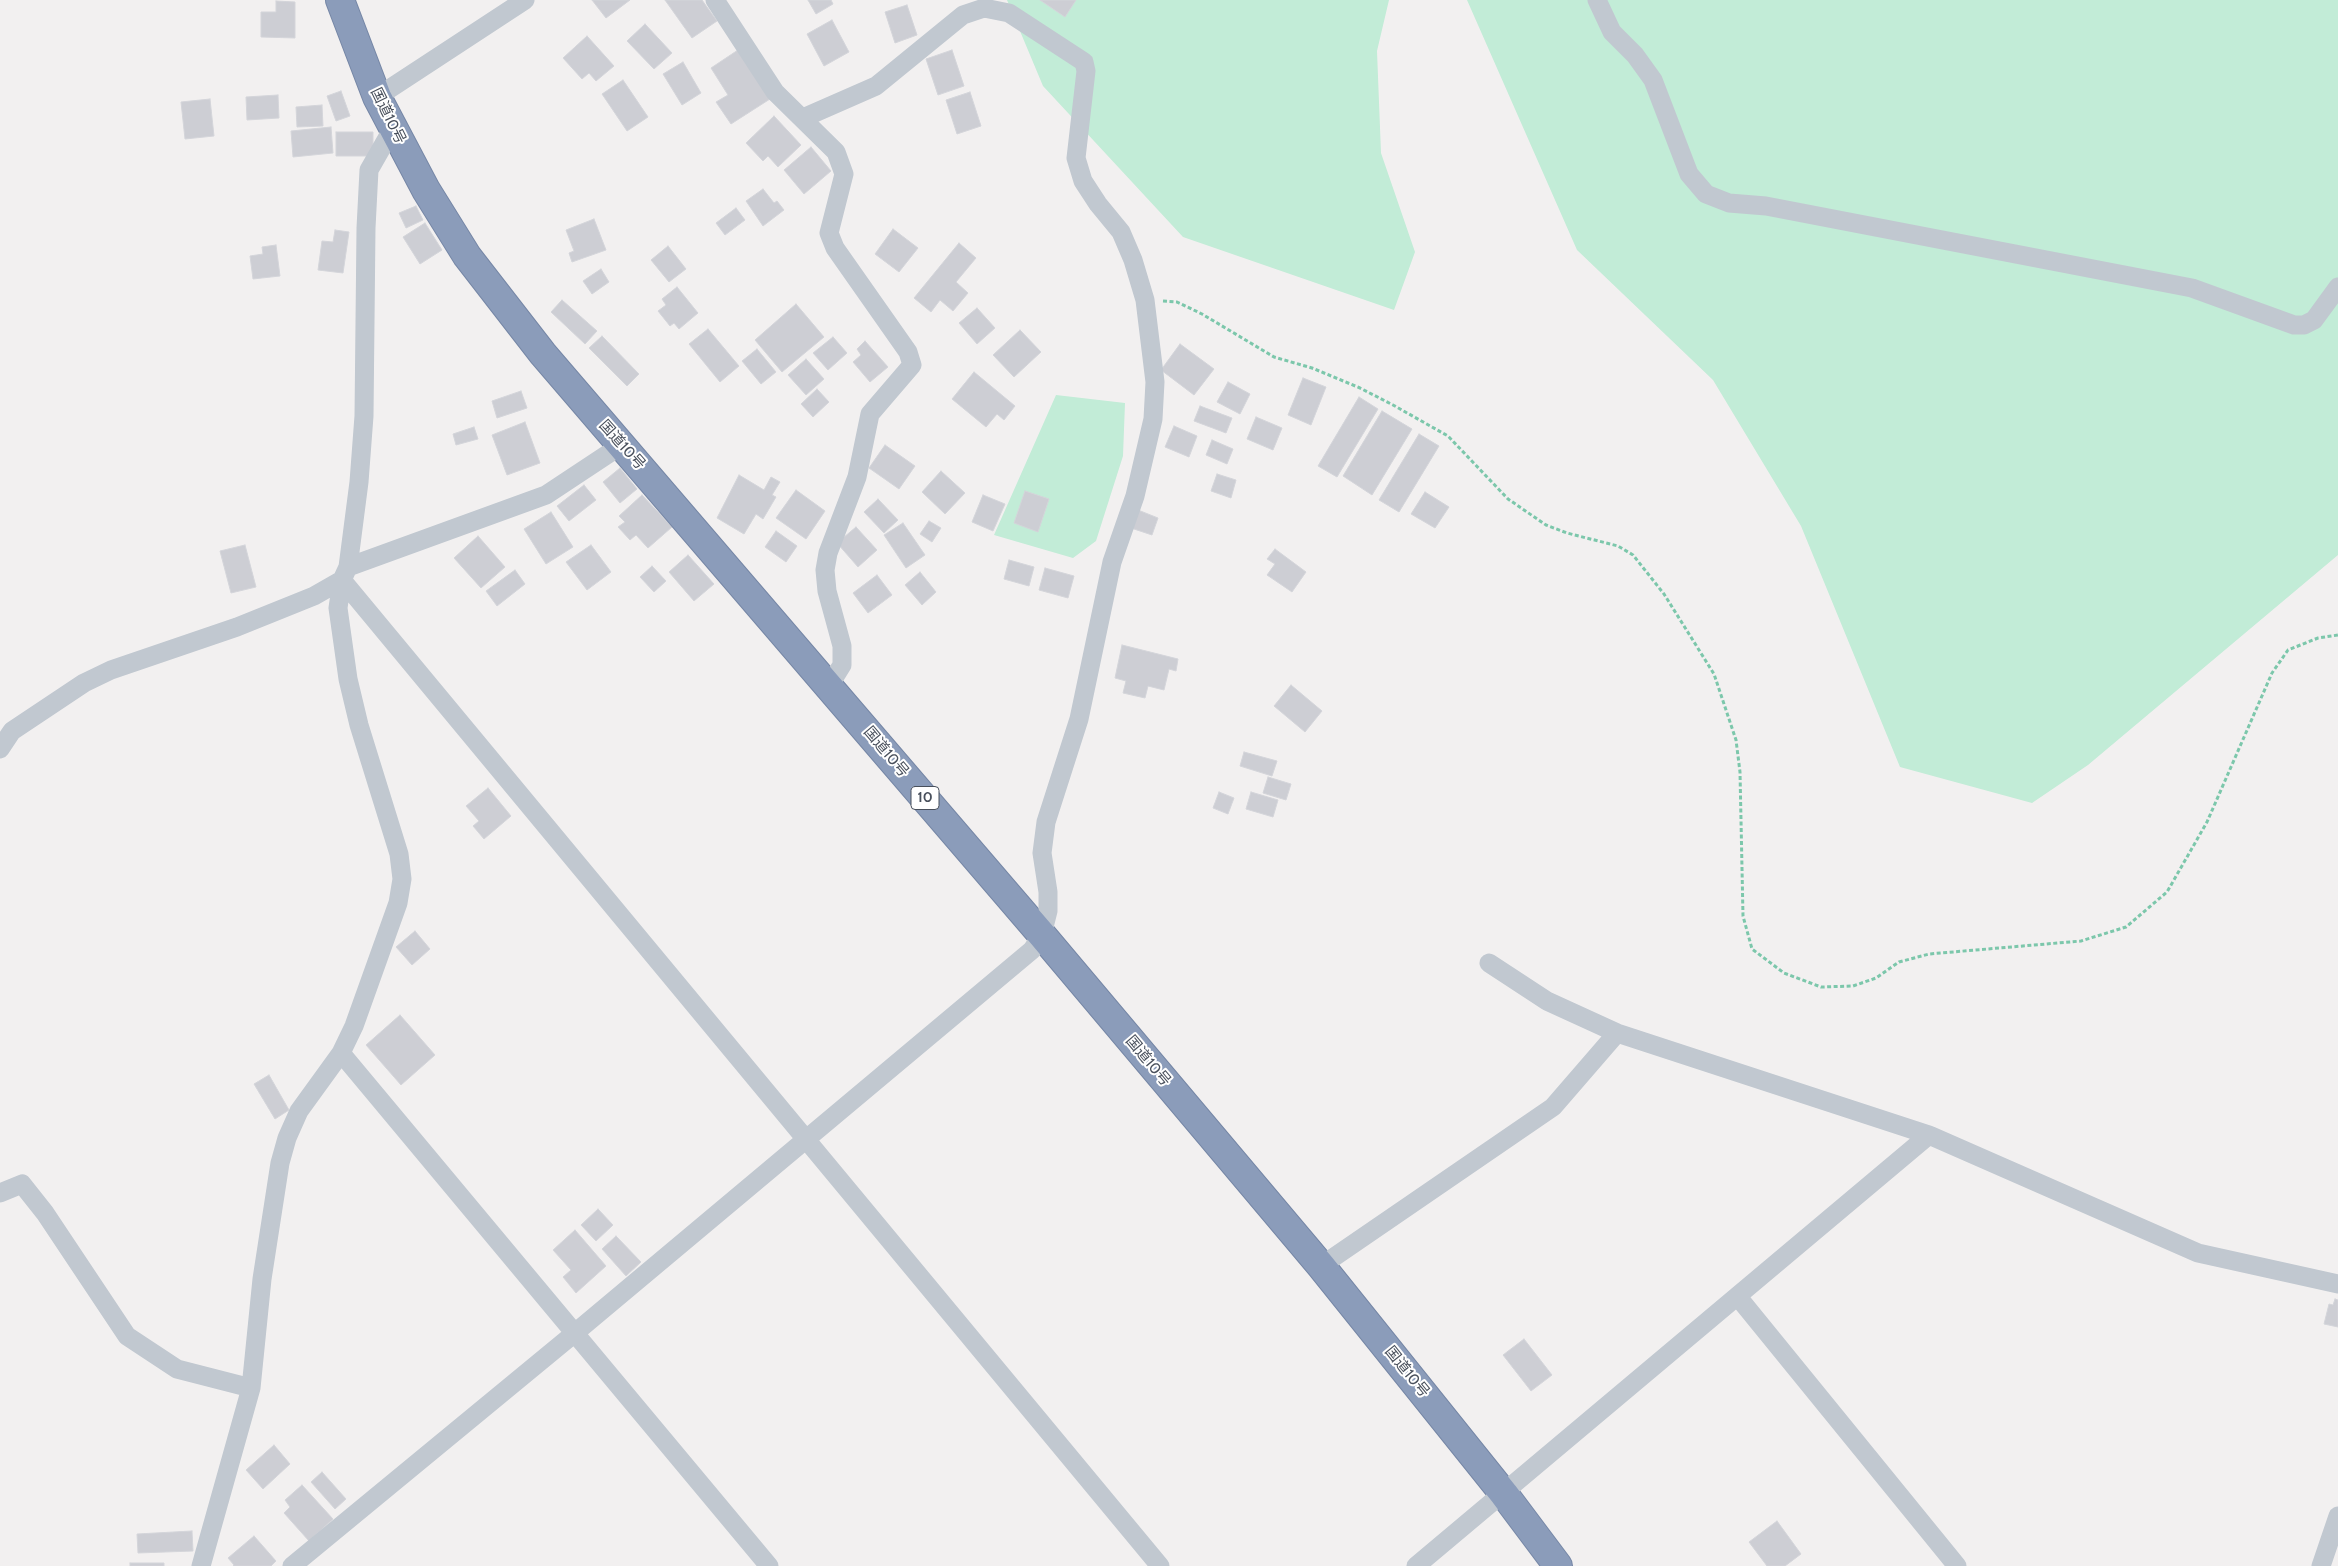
<!DOCTYPE html>
<meta charset="utf-8">
<style>
body{margin:0}
canvas{display:block;background:#f2f0f0}
</style>
<canvas width="2338" height="1566"></canvas>
<script>
const g = document.querySelector('canvas').getContext('2d');
g.lineJoin = 'round';
function paint(path, color) { g.fillStyle = color; g.fill(path, 'evenodd'); }
const shape = rows => new Path2D(rows.map(r => 'M' + r).join(''));
function strokePath(path, color, width, dash) { g.strokeStyle = color; g.lineWidth = width; g.lineCap = dash ? 'butt' : 'round'; g.setLineDash(dash || []); g.stroke(path); }
function label(font, color, halo, rows, align = 'center') {
  g.font = font + ' Cabin,"Noto Sans JP",sans-serif'; g.lineWidth = 4; g.setLineDash([]); g.textBaseline = 'middle'; g.strokeStyle = halo; g.fillStyle = color; for (const [text, x, y, turn = 0] of rows) {
    g.save(); g.translate(x, y); g.rotate((+turn || 0) * Math.PI / 180); g.textAlign = isNaN(turn) ? turn : align; if (halo) g.strokeText(text, 0, 0); g.fillText(text, 0, 0); g.restore();
  }
}
paint(shape([
 [1007,0,1389,0,1377,51,1381,153,1415,252,1394,310,1183,237,1043,86],
 [1467,0,2338,0,2338,555,2088,765,2032,803,1900,767,1801,526,1713,380,1577,250],
 [1056,395,1125,403,1123,456,1096,541,1073,558,994,535]
]), '#c2ecd7');
const building = shape([
 [592,0,630,0,606,18,592,0],
 [665,0,702,0,717,21,692,38,665,0],
 [808,0,831,0,833,4,816,14,808,0],
 [1040,0,1076,0,1065,17,1040,0],
 [276,1,295,2,295,38,261,37,261,12,276,12,276,1],
 [907,5,917,35,895,43,885,12,907,5],
 [832,20,849,52,824,66,807,34,832,20],
 [645,24,672,53,654,69,627,41,645,24],
 [587,36,614,66,596,81,589,73,582,79,563,58,587,36],
 [738,50,770,99,731,124,716,102,728,95,711,68,738,50],
 [952,50,964,86,938,95,926,59,952,50],
 [683,62,701,93,682,105,663,74,683,62],
 [623,80,648,117,627,131,602,94,623,80],
 [341,91,350,116,336,121,327,96,341,91],
 [970,92,981,126,957,134,946,100,970,92],
 [278,95,279,118,247,120,246,97,278,95],
 [210,99,214,136,185,139,181,102,210,99],
 [322,105,323,126,297,127,296,107,322,105],
 [774,116,801,145,778,167,768,156,763,161,746,143,774,116],
 [331,127,333,153,293,157,291,131,331,127],
 [336,132,373,132,373,156,336,156,336,132],
 [811,147,831,171,804,194,784,170,811,147],
 [763,189,774,203,777,201,784,210,763,226,746,201,763,189],
 [416,206,423,220,406,228,399,213,416,206],
 [736,208,745,220,725,235,716,223,736,208],
 [594,219,606,250,572,262,569,253,574,251,566,230,594,219],
 [425,223,442,250,420,264,403,237,425,223],
 [893,229,918,248,899,272,875,254,893,229],
 [335,230,349,232,343,273,318,270,322,241,333,242,335,230],
 [959,243,976,258,956,282,968,293,953,311,940,300,931,312,914,298,959,243],
 [276,245,280,276,253,279,250,256,263,254,262,247,276,245],
 [668,246,686,269,669,282,651,260,668,246],
 [601,269,609,282,592,294,583,281,601,269],
 [677,287,698,313,679,329,674,323,670,326,658,311,666,305,662,299,677,287],
 [562,300,597,331,585,344,551,312,562,300],
 [796,304,824,337,782,372,755,340,796,304],
 [977,308,995,328,977,344,959,323,977,308],
 [708,329,739,366,720,382,689,344,708,329],
 [1020,330,1041,352,1014,377,993,355,1020,330],
 [602,336,639,374,627,386,589,348,602,336],
 [833,337,847,353,828,370,813,353,833,337],
 [865,341,888,367,870,382,853,362,861,355,857,349,865,341],
 [1180,344,1214,369,1194,395,1161,370,1180,344],
 [757,349,776,372,761,384,742,361,757,349],
 [806,359,824,379,806,395,788,375,806,359],
 [974,372,1015,406,1004,420,997,414,986,427,952,399,974,372],
 [1303,378,1326,387,1311,425,1288,415,1303,378],
 [1228,382,1250,394,1240,414,1217,402,1228,382],
 [817,389,829,402,813,417,801,404,817,389],
 [521,391,527,408,497,418,492,401,521,391],
 [1359,397,1378,409,1337,477,1318,466,1359,397],
 [1200,406,1232,418,1226,433,1194,421,1200,406],
 [1382,411,1412,429,1372,495,1343,476,1382,411],
 [1256,417,1282,428,1273,450,1247,439,1256,417],
 [525,422,540,463,507,475,492,435,525,422],
 [1174,426,1197,436,1189,457,1165,447,1174,426],
 [474,427,478,439,456,445,453,434,474,427],
 [1419,434,1439,446,1399,512,1379,500,1419,434],
 [1212,440,1233,449,1227,464,1206,455,1212,440],
 [885,445,915,466,899,489,869,468,885,445],
 [620,468,637,489,620,503,603,482,620,468],
 [941,471,965,493,945,514,922,492,941,471],
 [1217,474,1236,480,1231,498,1211,491,1217,474],
 [739,475,764,490,771,477,780,482,772,495,776,497,763,519,756,514,744,534,717,518,739,475],
 [584,485,596,500,569,521,557,506,584,485],
 [796,490,825,511,806,539,776,518,796,490],
 [1025,491,1049,499,1038,532,1014,523,1025,491],
 [1425,492,1449,507,1435,528,1411,514,1425,492],
 [642,495,672,527,648,548,636,535,630,540,618,527,625,522,619,516,642,495],
 [983,495,1005,504,993,531,972,522,983,495],
 [878,499,898,520,884,533,864,512,878,499],
 [1138,510,1158,518,1152,535,1131,528,1138,510],
 [551,512,573,547,546,564,524,529,551,512],
 [929,521,941,528,932,542,920,534,929,521],
 [903,523,925,555,906,568,884,535,903,523],
 [856,527,877,550,858,567,837,543,856,527],
 [776,531,797,546,786,562,765,547,776,531],
 [478,536,505,567,481,588,454,558,478,536],
 [245,545,256,587,231,593,220,551,245,545],
 [591,545,611,572,587,590,566,562,591,545],
 [1275,549,1306,572,1292,592,1267,575,1275,564,1267,559,1275,549],
 [688,555,714,584,694,601,669,572,688,555],
 [1009,560,1034,567,1029,586,1004,579,1009,560],
 [652,566,666,581,654,592,640,577,652,566],
 [1045,568,1074,576,1068,598,1039,590,1045,568],
 [515,570,525,584,497,606,486,591,515,570],
 [920,572,936,592,922,605,905,585,920,572],
 [877,575,892,595,868,613,853,593,877,575],
 [1122,645,1178,659,1176,671,1169,669,1164,690,1148,686,1145,698,1123,693,1126,681,1115,678,1122,645],
 [1291,685,1322,711,1305,732,1274,706,1291,685],
 [1244,752,1277,761,1272,776,1240,766,1244,752],
 [1268,777,1291,784,1286,800,1263,793,1268,777],
 [488,788,511,816,484,839,473,826,479,821,466,806,488,788],
 [1219,792,1234,798,1228,814,1213,808,1219,792],
 [1251,792,1278,800,1273,817,1246,809,1251,792],
 [415,931,430,949,412,965,396,947,415,931],
 [400,1015,435,1055,401,1085,366,1045,400,1015],
 [269,1075,289,1110,275,1119,254,1084,269,1075],
 [598,1209,613,1225,596,1241,581,1225,598,1209],
 [575,1230,606,1266,576,1293,563,1277,571,1270,553,1250,575,1230],
 [616,1236,641,1262,626,1276,602,1249,616,1236],
 [2335,1299,2338,1300,2338,1327,2324,1324,2329,1304,2333,1305,2335,1299],
 [1524,1339,1552,1375,1531,1391,1503,1355,1524,1339],
 [274,1445,290,1464,263,1489,246,1470,274,1445],
 [322,1472,346,1499,335,1509,311,1482,322,1472],
 [302,1485,333,1519,309,1541,284,1513,290,1507,285,1500,302,1485],
 [1777,1521,1801,1554,1785,1566,1767,1566,1749,1542,1777,1521],
 [192,1531,193,1551,138,1553,137,1534,192,1531],
 [254,1536,276,1561,271,1566,233,1566,234,1565,228,1558,254,1536],
 [130,1563,164,1563,164,1566,130,1566,130,1563]
]);
paint(building, '#cdced4');
strokePath(building, '#d4d5da', 1);
const highway = shape([
 [340,0,377,97,426,190,467,256,543,354,1042,935,1321,1266,1504,1494,1558,1566]
]);
strokePath(highway, '#7687a6', 30);
strokePath(shape([
 [1163,301,1177,302,1202,314,1274,357,1312,368,1360,388,1393,405,1448,436,1508,499,1546,525,1567,533,1618,546,1633,555,1664,594,1714,674,1736,740,1740,772,1743,916,1752,949,1784,973,1821,987,1853,986,1876,978,1899,962,1929,954,2081,941,2126,927,2167,892,2207,822,2272,673,2288,650,2318,638,2338,635]
]), '#7cc7ab', 3, [4, 2.5]);
strokePath(shape([
 [715,0,775,92,836,152,844,174,829,233,835,248,908,352,912,365,870,414,857,477,828,553,825,570,827,591,842,646,842,665,829,686],
 [1597,0,1612,32,1635,55,1653,80,1689,174,1706,194,1729,203,1766,206,2192,288,2294,325,2304,325,2314,320,2338,287],
 [377,97,525,0],
 [348,567,546,495,623,444],
 [342,580,1160,1566],
 [0,749,12,731,84,683,111,670,237,627,314,596,342,580],
 [1489,963,1547,1001,1617,1033,1929,1135,2198,1253,2338,1284],
 [341,1053,769,1566],
 [0,1193,22,1184,45,1213,127,1336,177,1369,251,1388],
 [1321,1266,1553,1107,1617,1033],
 [1738,1297,1957,1566],
 [201,1566,251,1388,262,1279,280,1163,287,1138,299,1111,341,1053,354,1026,398,903,402,879,399,854,359,725,348,679,338,608,342,580,348,567,359,482,364,416,366,228,369,170,393,128],
 [292,1566,576,1332,1032,950,1042,935,1048,911,1048,892,1042,853,1046,822,1079,719,1112,562,1135,496,1153,419,1155,382,1145,300,1133,260,1121,232,1098,204,1083,181,1076,158,1086,71,1084,62,1009,13,984,8,963,15,876,86,803,118],
 [1416,1566,1929,1135],
 [2321,1566,2338,1516]
]), '#c1c8d0', 19);
strokePath(highway, '#8b9cba', 28);
for (const [x, y, w] of [
 [925,798,28]
]) { const box = new Path2D(); box.roundRect(x - w / 2, y - 11.5, w, 23, 4); g.fillStyle = '#fff'; g.fill(box); strokePath(box, '#49505c', 1); }
label('bold 14px', '#49505c', null, [
 ["10",925,798]
]);
label('15px', '#49505c', '#fff', [
 ["国道10号",388,116,64],
 ["国道10号",622,445,48],
 ["国道10号",886,752,50],
 ["国道10号",1148,1061,50],
 ["国道10号",1407,1372,51]
]);
</script>
